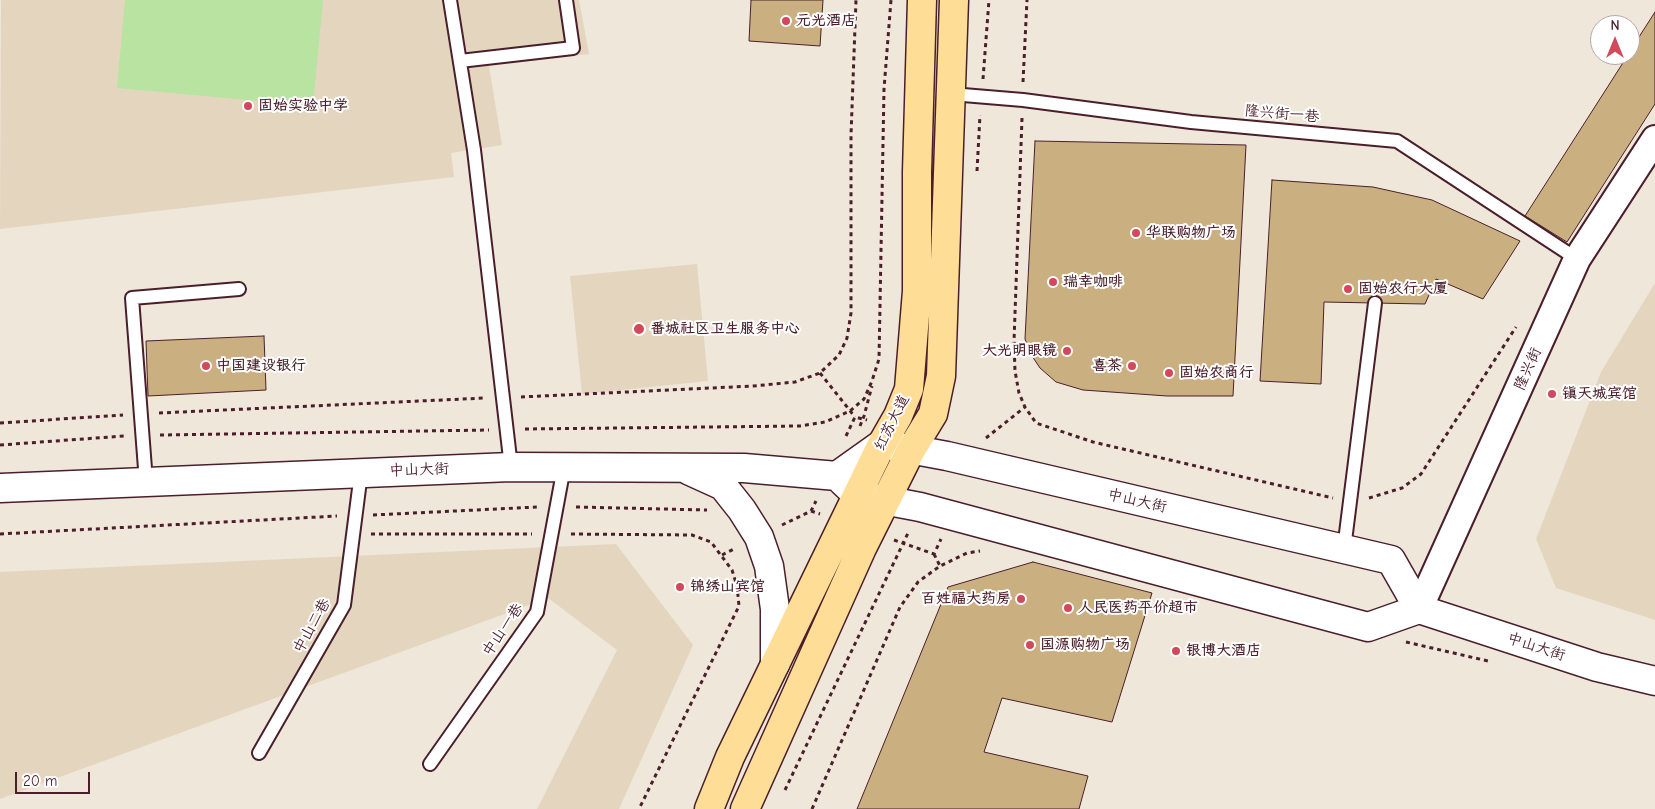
<!DOCTYPE html>
<meta charset="utf-8">
<style>
body{margin:0}
#map{position:relative;width:1655px;height:809px;overflow:hidden;background:#efe7d9;font-family:"Comic Neue",sans-serif}
canvas{display:block}
.north{position:absolute;left:1590px;top:15px;width:50px;height:50px;box-sizing:border-box;background:#fff;border:1px solid #b7a5aa;border-radius:50%;rotate:0deg;font-size:14px;font-weight:700;line-height:20px;text-align:center;color:#4a1f2b}
.north::after{content:'';display:block;margin:auto;width:18px;height:22px;background:#d1495b;clip-path:polygon(50% 0,100% 100%,50% 72%,0 100%)}
.scale{position:absolute;left:15px;top:772px;width:75px;height:22px;box-sizing:border-box;border:2px solid #4a1f2b;border-top:0;padding-left:6px;font-size:15px;line-height:18px;white-space:nowrap;color:#4a1f2b;-webkit-text-stroke:4px #fff;paint-order:stroke}
</style>
<div id="map">
<canvas width="1655" height="809"></canvas>
<div class="north">N</div>
<div class="scale">20 m</div>
</div>
<script>
const g = document.querySelector('canvas').getContext('2d');
g.lineJoin = 'round';
function paint(path, color) { g.fillStyle = color; g.fill(path, 'evenodd'); }
const shape = rows => new Path2D(rows.map(r => 'M' + r).join(''));
function strokePath(path, color, width, dash) { g.strokeStyle = color; g.lineWidth = width; g.lineCap = dash ? 'butt' : 'round'; g.setLineDash(dash || []); g.stroke(path); }
function label(font, color, halo, rows, align = 'center') {
  g.font = font + ' "Comic Neue","LXGW WenKai TC",sans-serif'; g.lineWidth = 4; g.setLineDash([]); g.textBaseline = 'middle'; g.strokeStyle = halo; g.fillStyle = color; for (const [text, x, y, turn = 0] of rows) {
    g.save(); g.translate(x, y); g.rotate((+turn || 0) * Math.PI / 180); g.textAlign = isNaN(turn) ? turn : align; if (halo) g.strokeText(text, 0, 0); g.fillText(text, 0, 0); g.restore();
  }
}
paint(shape([
 [1,0,579,0,589,54,489,66,502,145,451,153,454,177,0,229],
 [697,264,708,381,582,394,570,276],
 [1655,283,1655,620,1556,588,1536,539,1601,372],
 [616,544,693,645,619,809,537,809,617,650,548,598,0,799,0,572]
]), '#e4d6be');
paint(shape([
 [125,0,323,0,313,106,117,88]
]), '#b8e3a0');
const building = shape([
 [751,0,823,0,820,46,749,41,751,0],
 [1655,12,1655,104,1567,242,1525,216,1628,55,1630,55,1630,51,1655,12],
 [1035,141,1246,145,1233,396,1167,396,1083,390,1056,382,1040,368,1032,356,1025,339,1035,141],
 [1272,180,1373,187,1432,200,1520,241,1483,299,1436,279,1425,304,1324,302,1321,384,1260,381,1272,180],
 [264,336,266,390,148,396,146,341,264,336],
 [1033,562,1152,593,1112,722,1002,698,984,752,1088,776,1079,809,857,809,948,587,1033,562]
]);
paint(building, '#caaf80');
strokePath(building, '#4a1f2b', 1);
const service = shape([
 [450,0,474,150,511,467],
 [460,61,573,48,566,0],
 [951,94,1023,100,1191,122,1397,141,1577,259],
 [146,482,132,298,239,289],
 [1344,549,1375,303],
 [259,753,344,605,361,473],
 [430,764,537,612,564,467]
]);
const minor = shape([
 [1419,609,1577,259,1655,139]
]);
const secondary = shape([
 [690,471,723,486,742,510,759,537,769,566,775,609,775,664],
 [837,476,882,444,947,456,1391,560,1419,609],
 [0,488,511,467,744,468,837,476,857,495,920,507,1368,627,1419,609,1597,667,1655,681]
]);
const primary = shape([
 [709,809,730,757,882,444,898,416,909,389,917,291,917,172,922,0],
 [745,809,862,548,911,450,933,414,941,376,954,0]
]);
strokePath(service, '#4a1f2b', 16);
strokePath(minor, '#4a1f2b', 30);
strokePath(secondary, '#4a1f2b', 31);
strokePath(primary, '#4a1f2b', 31);
strokePath(shape([
 [983,79,989,0],
 [1023,82,1027,0],
 [1022,118,1014,341,1015,371,1019,393,1025,407,1036,423,1093,442,1333,498],
 [977,171,980,115],
 [820,373,855,417],
 [521,397,753,386,795,382,820,373,839,355,847,338,851,313,851,135,856,0],
 [159,413,485,398],
 [0,423,123,415],
 [860,426,864,416,872,386],
 [525,429,800,426,825,422,850,411,864,399,872,381,879,359,884,89,891,0],
 [160,435,489,430],
 [846,436,855,417,867,420],
 [986,438,1025,407],
 [0,445,124,436],
 [1369,498,1402,488,1421,474,1516,327],
 [576,507,707,510],
 [811,511,820,514],
 [373,515,537,507],
 [782,525,811,511,816,501],
 [0,534,337,516],
 [371,534,532,534],
 [571,534,692,535,711,542,732,570,737,586,739,606,639,809],
 [894,540,934,554,941,539],
 [934,554,940,566],
 [722,555,736,548],
 [1406,642,1488,661],
 [785,790,909,531],
 [812,809,900,607,918,582,940,566,967,553,980,551]
]), '#4a1f2b', 3, [4, 4]);
strokePath(service, '#fff', 12);
strokePath(minor, '#fff', 26);
strokePath(secondary, '#fff', 28);
strokePath(primary, '#fedd96', 28);
for (const [x, y, r, color] of [
 [786,21,5,"#d1495b"],
 [248,106,5,"#d1495b"],
 [1136,233,5,"#d1495b"],
 [1053,282,5,"#d1495b"],
 [1348,289,5,"#d1495b"],
 [639,329,6,"#d1495b"],
 [1067,351,5,"#d1495b"],
 [206,366,5,"#d1495b"],
 [1132,366,5,"#d1495b"],
 [1169,373,5,"#d1495b"],
 [1552,394,5,"#d1495b"],
 [680,587,5,"#d1495b"],
 [1021,599,5,"#d1495b"],
 [1068,608,5,"#d1495b"],
 [1030,645,5,"#d1495b"],
 [1176,651,5,"#d1495b"]
]) { const dot = new Path2D(); dot.arc(x, y, r, 0, 2 * Math.PI); g.fillStyle = color; g.fill(dot); strokePath(dot, '#fff', 2); }
label('bold 15px', '#4a1f2b', '#fff', [
 ["元光酒店",796,21],
 ["固始实验中学",258,106],
 ["华联购物广场",1146,233],
 ["瑞幸咖啡",1063,282],
 ["固始农行大厦",1358,289],
 ["番城社区卫生服务中心",650,329],
 ["大光明眼镜",1057,351,"right"],
 ["中国建设银行",216,366],
 ["喜茶",1122,366,"right"],
 ["固始农商行",1179,373],
 ["镇天城宾馆",1562,394],
 ["锦绣山宾馆",690,587],
 ["百姓福大药房",1011,599,"right"],
 ["人民医药平价超市",1078,608],
 ["国源购物广场",1040,645],
 ["银博大酒店",1186,651]
], 'left');
label('15px', '#4a1f2b', '#fff', [
 ["隆兴街一巷",1282,114,5],
 ["隆兴街",1528,369,-66],
 ["红苏大道",892,423,-64],
 ["中山大街",419,470,-2],
 ["中山大街",1137,501,13],
 ["中山二巷",312,626,-61],
 ["中山一巷",503,630,-56],
 ["中山大街",1536,647,18]
]);
</script>
